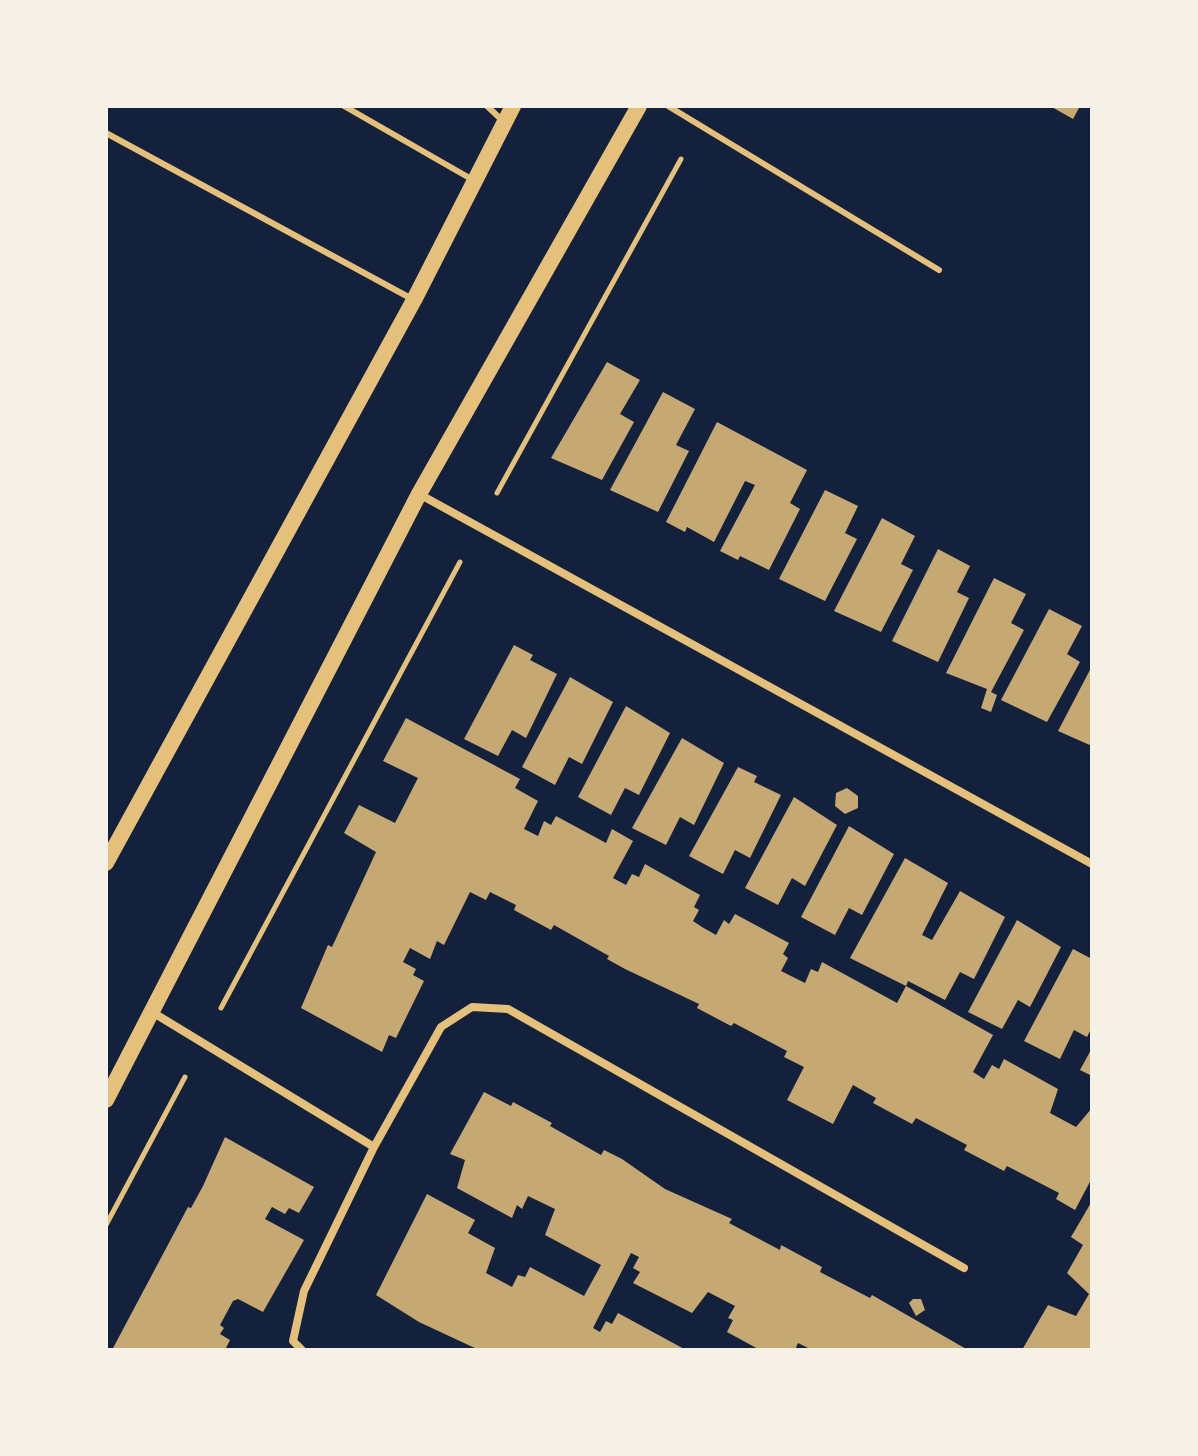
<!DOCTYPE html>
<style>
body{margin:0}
#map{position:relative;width:1198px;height:1456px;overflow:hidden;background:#14213d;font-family:Helvetica,sans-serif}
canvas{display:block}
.frame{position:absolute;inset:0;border:108px solid #f6f1e7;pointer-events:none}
</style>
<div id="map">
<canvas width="1198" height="1456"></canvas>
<div class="frame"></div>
</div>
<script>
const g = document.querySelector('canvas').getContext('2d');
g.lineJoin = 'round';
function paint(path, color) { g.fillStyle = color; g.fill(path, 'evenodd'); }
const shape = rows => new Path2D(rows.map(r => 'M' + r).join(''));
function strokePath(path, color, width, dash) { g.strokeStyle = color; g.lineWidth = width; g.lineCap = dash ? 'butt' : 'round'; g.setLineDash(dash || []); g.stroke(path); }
paint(shape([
 [1050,106,1080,106,1073,119],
 [607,362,640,380,620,414,634,422,602,480,551,458],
 [663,392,695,409,676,445,689,451,658,512,610,490],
 [717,422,807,470,790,503,800,509,769,570,740,556,738,560,720,551,755,485,745,481,714,542,687,527,685,532,666,522],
 [825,490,858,506,845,533,857,539,825,601,779,579],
 [882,518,915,536,901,564,913,570,881,632,834,611],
 [938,549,970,566,957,592,969,598,938,662,892,641],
 [994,578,1026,594,1011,623,1024,630,991,692,997,695,991,712,981,708,987,689,946,673],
 [1049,609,1082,626,1067,654,1080,662,1047,722,1001,700],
 [514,645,533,655,530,660,557,674,526,738,512,730,498,756,464,739],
 [1092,666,1092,746,1058,731],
 [570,677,613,702,582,764,569,757,555,785,522,767],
 [626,706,670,733,639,795,625,788,611,815,578,797],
 [406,718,520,779,515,788,538,801,524,829,538,836,544,821,551,825,556,816,606,843,612,829,633,841,613,878,626,885,632,874,639,877,645,864,700,895,694,907,699,910,693,921,702,927,716,935,724,920,729,924,735,914,789,943,783,954,788,958,781,971,805,983,811,969,818,972,822,962,897,1003,906,986,850,958,905,858,948,883,922,935,932,940,960,891,1005,917,974,979,960,972,945,1000,908,981,906,986,993,1035,973,1072,984,1079,992,1065,999,1069,1004,1059,1058,1089,1050,1113,1076,1127,1092,1108,1092,1178,1075,1210,1056,1199,1059,1193,1007,1166,1004,1171,964,1150,967,1145,916,1118,912,1124,873,1103,876,1098,853,1085,833,1124,787,1100,804,1067,784,1057,787,1051,734,1023,731,1026,697,1008,699,1004,625,969,607,959,609,956,554,925,551,930,514,910,516,905,490,892,486,900,470,892,444,945,437,941,430,959,410,948,403,962,416,969,413,975,424,981,396,1038,389,1035,382,1052,301,1008,328,945,332,947,376,852,344,833,359,805,395,823,418,778,383,761],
 [682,738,724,763,694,825,680,817,666,845,632,828],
 [738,767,757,776,754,782,781,795,750,858,735,850,723,874,689,856],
 [847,788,858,796,858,808,845,814,835,806,836,793],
 [794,797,837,825,805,886,792,878,778,905,745,888],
 [849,826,894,854,862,915,849,908,835,935,801,917],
 [1017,920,1061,947,1030,1007,1018,1000,1002,1029,968,1012],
 [1073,949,1092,959,1092,1027,1087,1037,1074,1030,1060,1059,1024,1041],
 [1092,1048,1092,1076,1080,1070],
 [484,1092,511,1106,513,1102,552,1123,550,1126,601,1155,604,1150,622,1159,665,1189,732,1219,729,1223,780,1250,781,1245,822,1267,820,1272,870,1298,872,1295,968,1350,812,1350,798,1343,795,1350,760,1350,727,1332,733,1320,728,1318,735,1306,708,1292,692,1313,633,1283,640,1272,633,1268,639,1257,631,1253,593,1328,600,1332,606,1321,612,1324,618,1313,686,1350,479,1350,419,1322,376,1295,427,1194,475,1220,468,1233,495,1248,486,1273,512,1287,518,1275,525,1277,530,1267,584,1296,601,1265,545,1235,555,1209,528,1196,522,1209,517,1205,512,1218,457,1188,465,1160,450,1154],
 [225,1137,314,1187,299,1213,289,1208,285,1214,272,1207,265,1219,304,1240,263,1312,238,1299,233,1301,220,1325,224,1328,220,1334,230,1340,225,1350,112,1350,188,1207,191,1208,203,1186],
 [1092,1201,1092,1350,1022,1350,1048,1305,1076,1316,1089,1294,1067,1273,1083,1245,1071,1237],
 [913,1299,921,1299,925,1310,916,1316,909,1303]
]), '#c6a872');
strokePath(shape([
 [497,493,681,159],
 [221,1008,460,562],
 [106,1225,185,1077]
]), '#e5c07b', 5);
strokePath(shape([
 [344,106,473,180],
 [487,106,504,122],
 [668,106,939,270],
 [106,133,414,300]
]), '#e5c07b', 6);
strokePath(shape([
 [419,494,1092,864],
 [152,1012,374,1147],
 [302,1350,293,1341,304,1291,374,1147,441,1027,472,1007,508,1009,964,1268]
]), '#e5c07b', 8);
strokePath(shape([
 [106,863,414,300,513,106],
 [106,1100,419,494,639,106]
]), '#e5c07b', 16);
</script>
